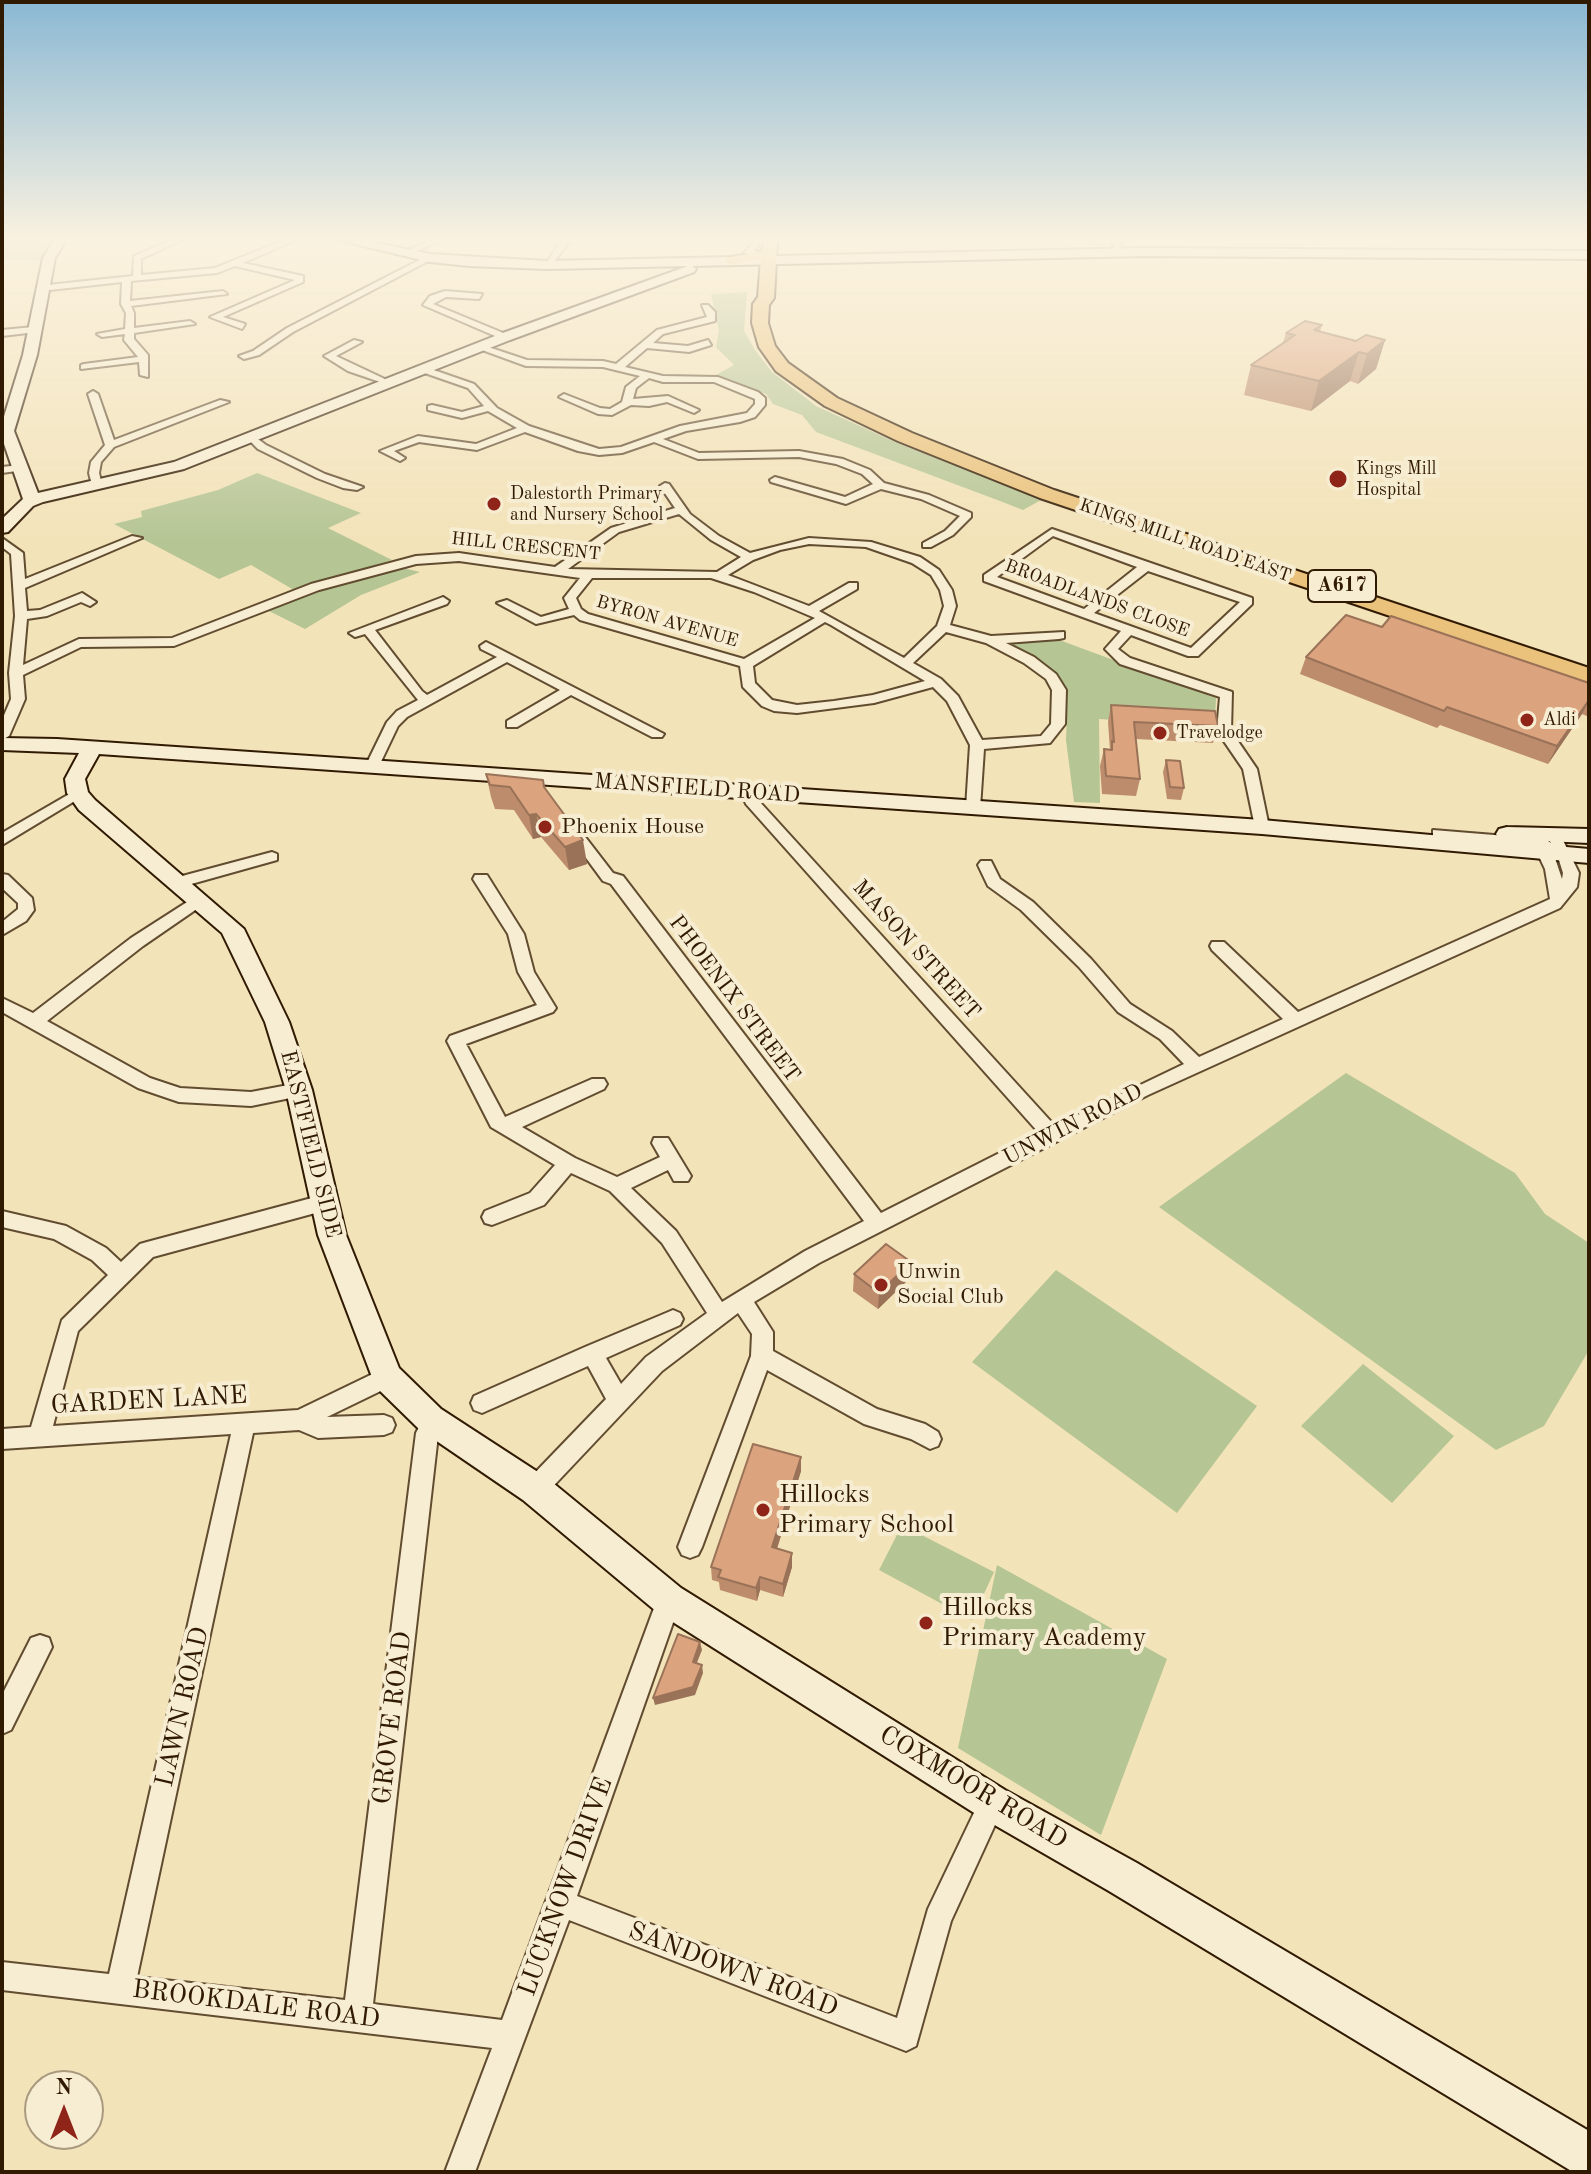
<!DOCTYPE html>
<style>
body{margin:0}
#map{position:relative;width:1591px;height:2174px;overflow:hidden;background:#f3e3b9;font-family:"Old Standard TT",serif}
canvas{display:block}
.frame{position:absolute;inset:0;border:4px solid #311a02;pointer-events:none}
.north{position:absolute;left:24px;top:2070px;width:80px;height:80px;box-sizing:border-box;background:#f7edd2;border:2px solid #a8997f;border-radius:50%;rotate:0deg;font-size:22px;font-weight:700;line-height:32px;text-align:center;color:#311a02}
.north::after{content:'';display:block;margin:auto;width:28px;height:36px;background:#8f2418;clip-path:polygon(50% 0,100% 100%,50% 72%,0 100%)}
</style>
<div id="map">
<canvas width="1591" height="2174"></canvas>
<div class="frame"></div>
<div class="north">N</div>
</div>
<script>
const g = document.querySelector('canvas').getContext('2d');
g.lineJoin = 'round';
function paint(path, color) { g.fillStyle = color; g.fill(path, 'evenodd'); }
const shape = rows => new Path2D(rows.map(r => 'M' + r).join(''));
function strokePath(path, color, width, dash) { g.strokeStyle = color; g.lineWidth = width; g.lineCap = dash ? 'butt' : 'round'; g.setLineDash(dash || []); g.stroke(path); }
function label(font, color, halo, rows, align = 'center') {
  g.font = font + ' "Old Standard TT",serif'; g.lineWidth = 8; g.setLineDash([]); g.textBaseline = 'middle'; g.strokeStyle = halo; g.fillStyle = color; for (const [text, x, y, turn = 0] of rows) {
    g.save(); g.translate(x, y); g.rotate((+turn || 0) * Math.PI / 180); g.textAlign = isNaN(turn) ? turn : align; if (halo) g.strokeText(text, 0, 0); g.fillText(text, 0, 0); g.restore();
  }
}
paint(shape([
 [2,239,45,239,53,241,41,261,2,260],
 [747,292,744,331,755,350,772,372,816,406,897,443,1043,499,1023,510,1000,501,816,432,802,415,773,404,766,394,716,375,734,365,716,347,719,331,711,294],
 [257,473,361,513,328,528,392,560,294,590,251,565,219,579,114,524,142,517,141,511,218,490],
 [399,567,420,572,361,595,305,629,267,610,334,586],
 [1054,638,1216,698,1215,722,1210,726,1099,719,1100,803,1074,802,1066,740,1067,715,1061,684,1006,644,1008,641],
 [1346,1073,1515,1173,1545,1214,1589,1243,1589,1350,1544,1426,1496,1450,1159,1207],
 [1056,1270,1257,1406,1177,1513,972,1362],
 [1363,1364,1454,1436,1392,1503,1301,1426],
 [902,1525,994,1572,972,1620,879,1570],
 [997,1565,1167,1659,1101,1835,958,1748]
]), '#b5c594');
const street = shape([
 [173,239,182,240,141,259,141,275,215,268,286,239,298,239,243,263,303,276,303,282,223,317,245,324,242,329,210,317,295,280,235,266,217,273,131,281,130,301,223,291,227,294,131,306,134,313,134,328,190,321,195,324,134,333,134,339,148,355,148,377,140,375,139,362,81,369,81,365,84,364,138,357,124,340,125,334,102,337,97,334,125,329,126,313,121,304,122,282,41,291,38,286,133,276,134,256,173,239],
 [432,239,443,239,409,255,402,253,432,239],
 [565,239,575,239,565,247,550,267,544,267,559,243,565,239],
 [756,239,764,239,754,251,763,253,763,257,744,253,756,239],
 [1111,239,1119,239,1122,254,1116,254,1111,239],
 [427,256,434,258,293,332,259,355,244,359,239,356,253,351,287,328,427,256],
 [445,291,482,294,479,299,446,297,433,304,508,335,508,339,502,339,423,305,430,296,445,291],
 [702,305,708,305,715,312,715,321,663,334,653,343,688,346,708,340,711,345,689,352,647,348,625,367,663,376,718,377,758,392,765,398,765,405,755,417,740,422,686,431,663,439,699,453,799,451,843,459,870,470,884,483,929,495,971,513,971,517,953,535,931,547,923,547,923,543,945,531,960,516,921,499,881,489,846,504,771,482,770,480,775,477,845,497,873,484,862,474,836,464,799,457,698,459,654,442,622,453,599,455,578,451,525,432,477,450,419,442,394,451,405,458,400,461,380,451,418,436,476,444,517,428,488,411,462,418,428,410,428,406,432,405,462,412,484,406,468,388,419,371,419,367,422,366,474,384,497,408,529,426,599,449,621,447,680,426,747,413,755,404,755,399,714,382,663,382,649,378,636,388,633,399,668,396,699,410,694,413,667,402,649,406,631,405,612,415,598,414,559,397,564,394,600,408,610,409,622,402,626,387,640,376,603,367,526,366,474,347,482,345,527,360,603,361,616,364,657,330,707,317,702,305],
 [33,327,36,332,2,336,2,330,33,327],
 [354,340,362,342,336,356,389,381,389,385,348,371,324,356,354,340],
 [93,391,98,394,114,440,220,400,229,402,114,447,101,462,99,473,102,485,97,488,92,485,89,473,91,462,105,445,88,394,93,391],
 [250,433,266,445,325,474,363,487,357,490,343,488,317,478,258,449,245,436,250,433],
 [20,465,24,466,24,470,2,473,2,467,20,465],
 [665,483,669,484,690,514,719,536,750,553,809,538,871,542,920,557,939,570,952,590,956,606,950,625,991,636,1064,632,1064,638,1059,639,1006,643,1034,657,1056,674,1066,690,1065,724,1050,743,984,749,980,808,973,813,968,811,966,808,970,745,947,701,933,687,874,703,797,713,774,711,762,706,743,687,740,666,580,620,574,615,536,624,497,603,507,600,541,617,569,609,564,598,580,578,459,561,416,564,319,590,174,646,81,647,23,675,25,699,9,736,2,740,2,720,11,699,9,673,15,616,11,554,2,547,2,538,23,553,25,579,132,536,142,538,25,588,27,611,40,610,82,593,96,602,90,606,81,602,47,616,27,619,23,665,79,639,172,638,311,584,416,556,459,553,555,567,611,528,675,508,660,486,665,483],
 [679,514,711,540,741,557,717,572,568,569,619,532,679,514],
 [809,544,866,547,912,563,931,575,940,590,944,606,937,626,904,658,819,611,857,589,857,583,849,583,809,606,728,575,753,560,780,550,809,544],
 [592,578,711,578,754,592,815,618,744,659,588,614,581,609,576,598,592,578],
 [825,622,831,625,925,681,873,695,834,701,797,705,772,700,755,683,753,666,825,622],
 [946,632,986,643,1024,663,1046,679,1052,690,1051,724,1041,736,982,740,958,696,941,679,913,663,946,632],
 [1052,529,1252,598,1252,604,1198,656,1188,656,1131,635,1118,649,1130,658,1232,692,1231,731,1257,769,1269,827,1267,830,1262,832,1255,827,1243,769,1217,731,1220,697,1120,664,1105,649,1121,631,984,581,984,575,1052,529],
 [1053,536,1137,567,1084,609,997,577,1053,536],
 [1148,571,1240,602,1191,648,1094,613,1148,571],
 [443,597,449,601,447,604,375,630,422,691,427,695,497,657,481,649,480,646,486,642,664,734,662,737,652,737,571,695,517,727,507,727,507,721,560,690,507,662,407,717,398,726,377,770,367,770,365,767,387,722,397,711,418,700,365,634,355,637,349,633,443,597],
 [78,789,85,793,83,796,2,845,2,833,78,789],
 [749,790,754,791,758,800,1055,1126,1184,1064,1160,1039,1118,1012,1079,967,1021,910,988,886,978,865,981,861,991,861,1000,879,1033,902,1091,959,1130,1004,1172,1031,1199,1057,1283,1019,1212,950,1210,946,1212,942,1224,942,1298,1012,1550,899,1545,869,1535,848,1438,838,1433,836,1433,830,1531,838,1538,834,1551,843,1546,835,1549,832,1559,832,1579,873,1577,887,1560,908,1148,1095,819,1263,754,1302,773,1332,773,1351,877,1409,925,1424,938,1432,941,1439,938,1446,930,1449,911,1439,864,1424,767,1370,702,1547,698,1555,690,1558,682,1555,678,1547,751,1356,752,1334,738,1313,662,1371,543,1497,535,1500,527,1497,524,1489,527,1481,606,1399,588,1366,482,1413,474,1410,471,1403,474,1396,585,1347,666,1313,673,1310,680,1313,683,1319,680,1325,606,1358,621,1384,646,1357,707,1313,662,1243,610,1191,571,1173,544,1205,492,1225,485,1223,482,1217,485,1211,530,1193,555,1165,491,1127,447,1041,450,1036,537,1005,518,972,508,934,473,879,475,875,487,875,524,934,534,972,556,1008,553,1012,466,1044,505,1117,592,1079,604,1079,607,1084,604,1089,522,1127,575,1158,617,1177,660,1157,652,1143,654,1138,668,1138,691,1176,688,1181,674,1181,668,1170,631,1188,676,1231,722,1302,805,1251,864,1221,611,884,603,881,564,828,566,825,576,825,613,873,623,876,881,1213,1039,1133,746,804,742,794,749,790],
 [1554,855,1558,857,1563,873,1562,879,1554,855],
 [272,852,277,854,277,860,177,888,169,883,171,879,272,852],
 [2,874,8,875,32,898,34,910,26,921,2,935,2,922,18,909,18,903,2,888,2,874],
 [198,895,204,896,206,900,204,904,143,946,47,1021,150,1078,180,1088,251,1092,299,1083,305,1085,308,1090,305,1095,251,1106,179,1102,138,1088,2,1012,2,998,33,1013,131,938,198,895],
 [323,1195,330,1197,333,1203,330,1209,153,1257,78,1331,53,1426,298,1410,387,1367,395,1370,398,1377,395,1384,327,1417,384,1415,392,1418,395,1425,392,1432,384,1435,318,1438,299,1430,253,1433,137,1977,345,2000,416,1433,425,1415,433,1412,441,1415,444,1422,438,1435,373,2004,502,2020,657,1600,661,1592,669,1588,677,1592,681,1600,577,1896,897,2018,928,1909,983,1794,992,1790,1001,1794,1005,1803,951,1921,916,2046,906,2051,569,1920,475,2172,445,2172,492,2048,2,1990,2,1962,109,1974,231,1434,2,1449,2,1429,31,1427,62,1320,108,1275,92,1260,54,1239,2,1227,2,1211,66,1226,106,1248,121,1262,140,1244,147,1242,323,1195],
 [40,1635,49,1638,52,1647,11,1730,2,1734,2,1695,31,1638,40,1635]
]);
const secondary = shape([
 [55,239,67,239,55,258,37,355,14,431,38,493,174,462,500,334,688,266,547,269,469,266,430,262,334,239,357,239,430,254,547,261,1144,248,1589,251,1589,259,1144,256,692,266,696,269,694,272,510,340,184,469,43,502,33,506,8,532,2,533,2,519,23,499,2,438,2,423,23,355,43,258,55,239],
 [2,738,57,739,1262,820,1589,849,1589,863,1262,834,99,754,85,779,88,792,95,800,244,929,289,1022,312,1090,346,1235,399,1368,441,1409,547,1478,681,1588,1005,1790,1137,1863,1589,2131,1589,2172,1573,2172,1109,1891,979,1816,657,1612,523,1500,419,1429,376,1387,372,1377,318,1235,286,1090,265,1022,222,933,79,810,67,793,65,779,79,753,2,750,2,738],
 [1507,827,1589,829,1589,843,1499,839,1496,834,1499,829,1507,827]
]);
const highway = shape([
 [765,240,775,240,777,243,774,298,769,305,768,323,775,346,788,363,837,398,912,433,1054,490,1589,668,1589,683,1040,498,898,441,825,406,776,371,759,347,752,323,753,304,758,297,761,259,731,265,724,261,726,258,762,251,765,240]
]);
strokePath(street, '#624c30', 4);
strokePath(secondary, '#311a02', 4);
strokePath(highway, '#311a02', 4);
paint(street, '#f7edd2');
paint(secondary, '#f7edd2');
paint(highway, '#eac27c');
paint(shape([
 [1322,325,1320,332,1356,341,1385,340,1376,369,1358,384,1350,381,1311,411,1244,395,1251,365,1283,343,1286,333],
 [1382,627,1589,683,1589,717,1582,714,1548,764,1440,725,1437,728,1300,674,1306,657],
 [1111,705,1218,726,1213,743,1136,739,1140,779,1136,796,1102,794,1100,766,1104,749,1110,750,1108,722],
 [1166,760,1184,788,1181,800,1167,799,1163,772],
 [486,774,543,780,545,789,587,864,569,870,541,837,533,839,514,810,495,809,491,797],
 [911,1262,909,1279,878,1309,853,1291,854,1274],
 [801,1457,801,1471,777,1549,792,1567,783,1597,760,1590,757,1601,720,1590,719,1582,712,1580,711,1567]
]), '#bc8c6c');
paint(shape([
 [1385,340,1376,369,1358,384,1367,354],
 [1359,352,1350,381,1311,411,1319,381],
 [1589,700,1582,714,1548,764,1557,746],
 [536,814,541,837,533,839,529,815],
 [583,840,587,864,569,870,565,847],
 [911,1262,909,1279,878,1309,879,1293],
 [801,1457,801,1471,773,1561,772,1547],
 [792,1553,792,1567,783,1597,783,1584],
 [760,1577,760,1590,757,1601,756,1588],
 [700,1642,702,1650,694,1670,693,1662],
 [702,1665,703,1673,695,1695,655,1705,653,1698]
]), '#997258');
const building = shape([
 [1305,321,1322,325,1314,330,1356,341,1366,335,1385,340,1367,354,1359,352,1319,381,1251,365,1295,335,1286,333,1305,321],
 [1346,615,1382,627,1391,616,1589,683,1589,700,1557,746,1447,707,1444,711,1306,657,1346,615],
 [1111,705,1215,711,1218,726,1134,722,1140,779,1106,776,1104,749,1112,750,1112,741,1114,742,1111,705],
 [1166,760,1180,761,1184,788,1170,787,1166,760],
 [486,774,543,780,544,787,583,840,565,847,536,814,529,815,510,787,490,785,486,774],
 [886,1244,911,1262,879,1293,854,1274,886,1244],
 [753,1444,801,1457,772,1547,792,1553,783,1584,760,1577,756,1588,718,1577,721,1570,711,1567,753,1444],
 [678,1634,700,1642,693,1662,702,1665,693,1687,653,1698,678,1634]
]);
paint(building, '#dba37e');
strokePath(building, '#997258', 2);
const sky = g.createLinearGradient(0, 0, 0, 544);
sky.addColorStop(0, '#8ab8d4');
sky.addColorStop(0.44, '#faf2e0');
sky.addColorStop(1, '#faf2e000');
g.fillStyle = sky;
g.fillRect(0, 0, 1591, 544);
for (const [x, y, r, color] of [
 [1338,479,10,"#8f2418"],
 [494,504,8,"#8f2418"],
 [1527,720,8,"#8f2418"],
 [1160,733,8,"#8f2418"],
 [545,827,8,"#8f2418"],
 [881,1285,8,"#8f2418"],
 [763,1510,8,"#8f2418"],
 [926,1623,8,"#8f2418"]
]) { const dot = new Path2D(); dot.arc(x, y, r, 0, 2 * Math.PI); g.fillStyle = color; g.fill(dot); strokePath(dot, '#f7edd2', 3); }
label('18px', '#311a02', '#f7edd2', [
 ["Kings Mill",1356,469],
 ["Hospital",1356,490],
 ["Dalestorth Primary",510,494],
 ["and Nursery School",510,515],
 ["Aldi",1543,720],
 ["Travelodge",1176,733]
], 'left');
label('18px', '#311a02', '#f7edd2', [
 ["KINGS MILL ROAD EAST",1185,541,19],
 ["HILL CRESCENT",526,547,6],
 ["BROADLANDS CLOSE",1097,599,20],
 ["BYRON AVENUE",667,622,16]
]);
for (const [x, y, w] of [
 [1342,586,68]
]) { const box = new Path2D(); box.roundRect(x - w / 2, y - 16, w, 32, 6); g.fillStyle = '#f7edd2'; g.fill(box); strokePath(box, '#311a02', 2); }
label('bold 20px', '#311a02', null, [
 ["A617",1342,586]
]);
label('22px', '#311a02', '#f7edd2', [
 ["MANSFIELD ROAD",697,789,4],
 ["MASON STREET",916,950,48],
 ["PHOENIX STREET",734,999,53],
 ["UNWIN ROAD",1073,1125,-27],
 ["EASTFIELD SIDE",310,1144,76]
]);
label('22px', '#311a02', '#f7edd2', [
 ["Phoenix House",561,827],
 ["Unwin",897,1272],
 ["Social Club",897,1297]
], 'left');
label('26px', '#311a02', '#f7edd2', [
 ["GARDEN LANE",149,1401,-3],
 ["LAWN ROAD",183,1707,-77],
 ["GROVE ROAD",393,1718,-83],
 ["COXMOOR ROAD",973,1788,31],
 ["LUCKNOW DRIVE",566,1887,-70],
 ["SANDOWN ROAD",733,1970,21],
 ["BROOKDALE ROAD",256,2005,7]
]);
label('26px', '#311a02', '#f7edd2', [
 ["Hillocks",779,1495],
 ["Primary School",779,1525],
 ["Hillocks",942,1608],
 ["Primary Academy",942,1638]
], 'left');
</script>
